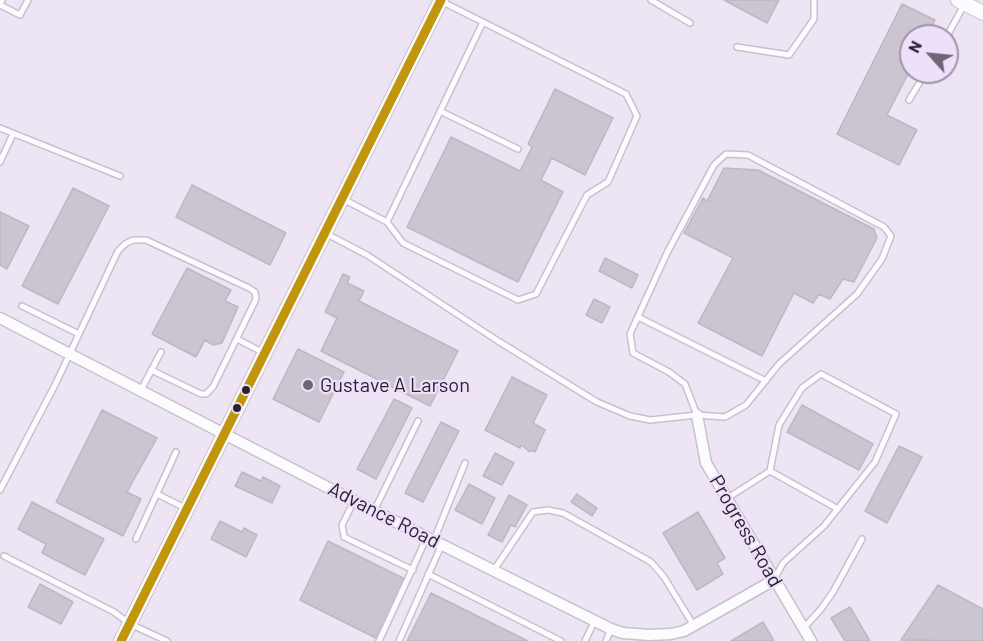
<!DOCTYPE html>
<style>
body{margin:0}
#map{position:relative;width:983px;height:641px;overflow:hidden;background:#ede5f4;font-family:Barlow,sans-serif}
canvas{display:block}
.north{position:absolute;left:899px;top:24px;width:60px;height:60px;box-sizing:border-box;background:#eedffa;border:2px solid #9f93a9;border-radius:50%;rotate:297deg;font-size:16px;font-weight:700;line-height:24px;text-align:center;color:#29222f}
.north::after{content:'';display:block;margin:auto;width:21px;height:27px;background:#6e6674;clip-path:polygon(50% 0,100% 100%,50% 72%,0 100%)}
</style>
<div id="map">
<canvas width="983" height="641"></canvas>
<div class="north">N</div>
</div>
<script>
const g = document.querySelector('canvas').getContext('2d');
g.lineJoin = 'round';
function paint(path, color) { g.fillStyle = color; g.fill(path, 'evenodd'); }
const shape = rows => new Path2D(rows.map(r => 'M' + r).join(''));
function strokePath(path, color, width, dash) { g.strokeStyle = color; g.lineWidth = width; g.lineCap = dash ? 'butt' : 'round'; g.setLineDash(dash || []); g.stroke(path); }
function label(font, color, halo, rows, align = 'center') {
  g.font = font + ' Barlow,sans-serif'; g.lineWidth = 4.5; g.setLineDash([]); g.textBaseline = 'middle'; g.strokeStyle = halo; g.fillStyle = color; for (const [text, x, y, turn = 0] of rows) {
    g.save(); g.translate(x, y); g.rotate((+turn || 0) * Math.PI / 180); g.textAlign = isNaN(turn) ? turn : align; if (halo) g.strokeText(text, 0, 0); g.fillText(text, 0, 0); g.restore();
  }
}
const building = shape([
 [724,0,779,0,767,23,724,0],
 [902,4,935,20,927,36,911,36,911,68,887,115,917,130,899,165,837,134,902,4],
 [555,89,613,118,585,175,552,158,541,180,563,192,518,282,407,227,451,137,520,171,532,147,528,144,555,89],
 [724,168,758,170,874,229,877,238,854,282,843,279,830,299,819,294,813,303,794,293,762,356,698,323,733,258,684,233,703,198,707,201,724,168],
 [192,185,286,233,270,265,176,217,192,185],
 [73,188,109,206,58,304,22,286,73,188],
 [0,212,29,226,7,269,0,265,0,212],
 [605,258,638,275,632,288,599,271,605,258],
 [187,268,231,290,225,301,238,307,222,343,213,345,205,340,196,357,152,334,187,268],
 [343,274,350,277,347,283,364,291,359,301,458,351,430,406,321,351,337,318,325,312,343,274],
 [594,299,610,307,602,323,586,315,594,299],
 [298,349,344,372,319,422,273,399,298,349],
 [512,377,547,395,533,423,545,430,535,452,531,450,530,452,521,445,520,448,485,430,512,377],
 [394,399,412,408,376,479,357,469,394,399],
 [802,405,873,444,859,470,787,432,802,405],
 [102,410,157,438,127,492,141,499,123,536,56,502,102,410],
 [441,422,459,431,423,502,405,493,441,422],
 [899,446,922,457,887,523,865,511,899,446],
 [495,453,514,463,502,485,483,476,495,453],
 [242,472,261,481,263,477,280,486,272,503,235,486,242,472],
 [469,484,495,498,482,524,455,510,469,484],
 [577,494,597,508,592,516,571,502,577,494],
 [509,495,527,505,515,527,511,525,502,542,488,535,509,495],
 [32,502,104,539,85,575,42,553,46,544,18,529,32,502],
 [698,512,725,558,717,563,723,574,697,590,663,533,698,512],
 [220,521,242,532,244,528,257,535,246,557,211,539,220,521],
 [328,541,405,579,376,638,300,600,328,541],
 [40,584,73,602,61,624,28,607,40,584],
 [938,585,983,609,983,641,901,640,938,585],
 [431,593,528,641,407,641,431,593],
 [850,607,870,641,845,641,831,618,850,607],
 [763,622,774,641,731,641,763,622]
]);
paint(building, '#cbc4d1');
strokePath(building, '#beb7c3', 1.5);
const lane = shape([
 [2,0,0,5,20,15,28,0],
 [651,0,690,23],
 [947,36,964,5],
 [737,47,789,55,814,19,814,0],
 [909,100,926,72],
 [440,111,518,149],
 [0,128,120,176],
 [0,162,13,134],
 [343,199,387,222,403,243,518,300,536,294,587,195,608,182,637,116,626,94,441,1],
 [387,222,483,22],
 [325,233,367,255,498,341,597,402,630,416,650,420,697,415,725,417,746,405,779,364,857,294,882,259,891,236,884,227,748,155,726,154,714,165,667,253,630,334,633,353,669,372,685,384,697,415],
 [22,306,79,334],
 [638,317,766,381],
 [237,339,264,353],
 [141,390,161,352],
 [770,471,838,509],
 [0,490,56,383,118,251,125,244,133,240,146,240,249,288,255,292,256,299,213,387,206,394,201,394,151,370],
 [157,494,185,508],
 [726,499,770,471,779,425,802,388,821,374,896,414,875,462,824,526,783,563,775,578],
 [354,501,342,525,344,537,413,570],
 [374,511,418,421],
 [136,539,176,452],
 [434,540,465,463],
 [4,556,114,612,130,624,167,641],
 [494,570,533,512,548,510,563,513,651,562,664,577,694,626],
 [428,574,561,641],
 [803,629,821,609,833,592,862,539],
 [379,641,427,537],
 [399,641,442,544],
 [585,641,594,622],
 [606,641,611,629]
]);
const street = shape([
 [0,318,354,501,611,629,623,633,649,635,671,634,684,631,774,580],
 [697,415,706,463,811,641]
]);
const secondary = shape([
 [958,0,983,13],
 [121,641,441,0]
]);
strokePath(lane, '#c7c0cd', 8);
strokePath(street, '#c7c0cd', 13);
strokePath(secondary, '#c7c0cd', 16);
strokePath(lane, '#fcfbfd', 5);
strokePath(street, '#fcfbfd', 10);
strokePath(secondary, '#fcfbfd', 14);
strokePath(shape([
 [121,641,441,0]
]), '#bf960e', 9);
for (const [x, y, r, color] of [
 [308,385,6,"#6e6674"],
 [246,390,5,"#29222f"],
 [237,408,5,"#29222f"]
]) { const dot = new Path2D(); dot.arc(x, y, r, 0, 2 * Math.PI); g.fillStyle = color; g.fill(dot); strokePath(dot, '#eedffa', 2); }
label('20px', '#29222f', '#eedffa', [
 ["Gustave A Larson",320,385]
], 'left');
label('20px', '#29222f', '#eedffa', [
 ["Advance Road",384,515,27],
 ["Progress Road",746,531,60]
]);
</script>
